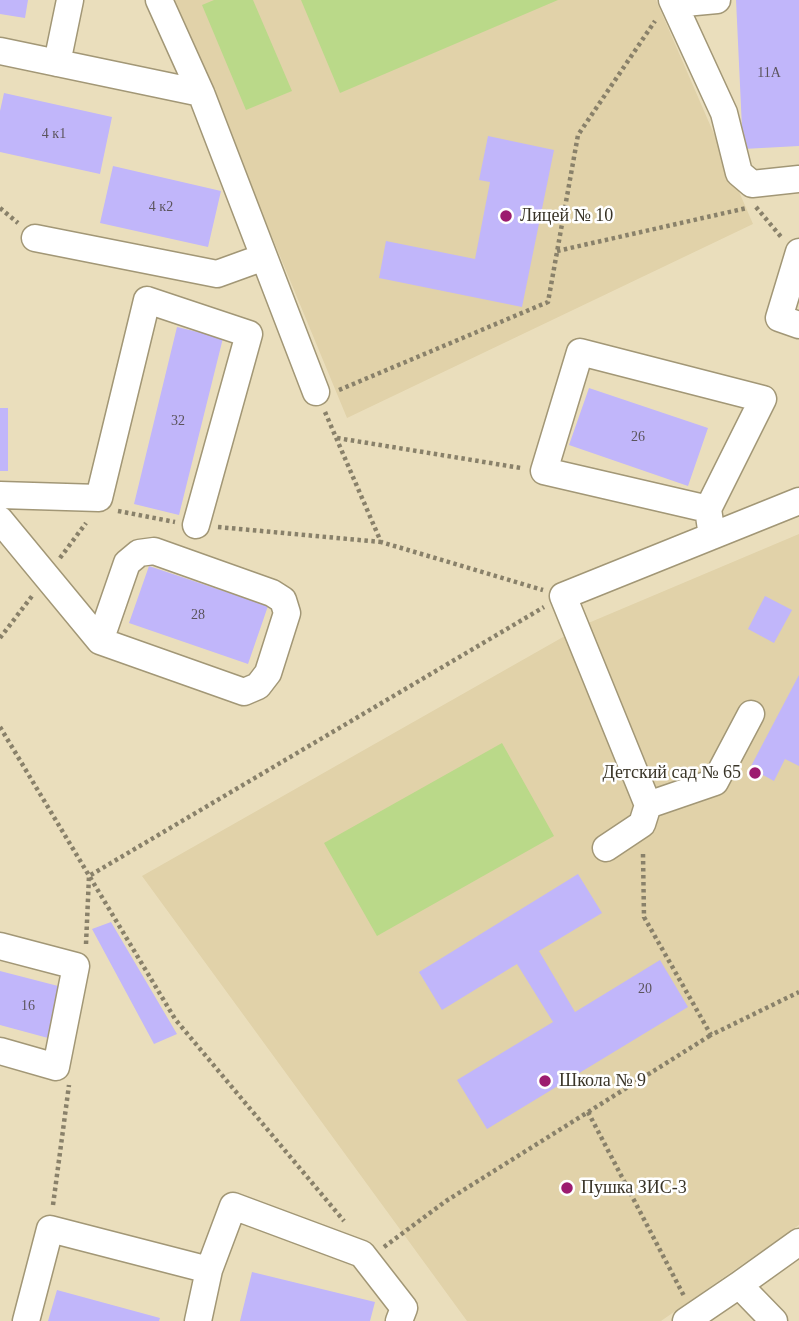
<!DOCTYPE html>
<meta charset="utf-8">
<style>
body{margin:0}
canvas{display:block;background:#eadebc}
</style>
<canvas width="799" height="1321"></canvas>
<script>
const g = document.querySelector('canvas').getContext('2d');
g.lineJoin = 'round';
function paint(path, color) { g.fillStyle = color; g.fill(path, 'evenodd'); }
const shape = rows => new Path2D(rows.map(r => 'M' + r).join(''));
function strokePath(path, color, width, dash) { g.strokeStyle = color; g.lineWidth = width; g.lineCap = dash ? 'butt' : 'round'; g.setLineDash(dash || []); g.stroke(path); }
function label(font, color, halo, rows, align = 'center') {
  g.font = font + ' "Times New Roman",serif'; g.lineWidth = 5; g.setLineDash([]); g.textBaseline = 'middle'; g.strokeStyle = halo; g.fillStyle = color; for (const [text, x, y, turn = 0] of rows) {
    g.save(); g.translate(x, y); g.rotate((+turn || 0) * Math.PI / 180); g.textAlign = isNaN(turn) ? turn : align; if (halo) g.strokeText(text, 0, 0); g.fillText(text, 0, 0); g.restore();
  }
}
paint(shape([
 [174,0,656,0,753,224,347,418],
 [799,534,799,1225,661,1321,467,1321,142,876,586,624]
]), '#e1d2a9');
paint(shape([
 [214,0,253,0,292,91,246,110,202,5],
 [301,0,558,0,340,93],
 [502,743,554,836,377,936,324,843]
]), '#bad989');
paint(shape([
 [0,0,28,0,25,18,0,14],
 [736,0,799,0,799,146,743,149],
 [4,93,112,117,100,174,0,152,0,111],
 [488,136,554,150,522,307,379,278,386,241,475,259,490,182,479,180],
 [113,166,221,191,208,247,100,223],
 [177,327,223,338,179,515,134,504],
 [589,388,708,428,688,486,569,445],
 [0,408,8,408,8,471,0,471],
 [149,566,268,606,248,664,129,623],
 [765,596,792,610,774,643,748,629],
 [799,675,799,766,785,759,774,781,750,768],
 [578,874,602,913,539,951,575,1012,660,960,688,1007,487,1129,457,1080,553,1022,517,964,442,1010,419,972],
 [111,922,177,1034,154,1044,92,929],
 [0,971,62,987,48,1038,0,1025],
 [252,1272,375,1302,370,1321,240,1321],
 [57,1290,160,1318,159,1321,48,1321]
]), '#c1b6fa');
const minor = shape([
 [159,0,201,93,316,392],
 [672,0,724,113,739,173,752,184,799,179],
 [674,4,717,0],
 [0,51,201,93],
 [57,63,70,0],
 [35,238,217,274,264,257],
 [799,252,779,318,799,325],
 [0,495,99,498,147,300,249,334,196,525],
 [708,509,763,399,580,352,544,471,708,509,712,536],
 [0,520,100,641,244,692,258,686,268,673,287,613,283,600,272,593,154,551,139,553,127,563,100,641],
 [648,805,563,596,799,501],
 [606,848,642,824,648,805,715,782,751,714],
 [0,946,76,966,56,1067,0,1051],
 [209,1270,233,1206,362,1254,404,1308,399,1321],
 [739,1285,799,1242],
 [26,1321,50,1229,209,1270,198,1321],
 [686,1321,739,1285,774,1321]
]);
strokePath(minor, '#a29776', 29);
strokePath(shape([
 [756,207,782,238],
 [0,208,18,223],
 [557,251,747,208],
 [339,390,548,302,578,135,655,21],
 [325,412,381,542,543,590],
 [337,438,521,468],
 [118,511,175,522],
 [218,527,381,542],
 [60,558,86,523],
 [0,638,32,596],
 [0,727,175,1019,344,1221],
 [643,854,644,917,711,1035,799,992],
 [86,944,89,876,544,607],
 [588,1112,684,1296],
 [53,1205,69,1085],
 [384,1247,446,1201,711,1035]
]), '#89816a', 4.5, [3.5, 3.5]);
strokePath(minor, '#fff', 26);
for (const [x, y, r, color] of [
 [506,216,7,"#9c1b6f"],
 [755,773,7,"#9c1b6f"],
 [545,1081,7,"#9c1b6f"],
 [567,1188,7,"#9c1b6f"]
]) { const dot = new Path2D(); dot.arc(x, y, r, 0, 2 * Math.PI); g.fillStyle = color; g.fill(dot); strokePath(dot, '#fff', 2.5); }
label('14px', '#5b545c', null, [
 ["11А",769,73],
 ["4 к1",54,134],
 ["4 к2",161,207],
 ["32",178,421],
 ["26",638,437],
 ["28",198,615],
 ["20",645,989],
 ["16",28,1006]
]);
label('18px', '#393427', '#fff', [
 ["Лицей № 10",520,216],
 ["Детский сад № 65",741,773,"right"],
 ["Школа № 9",559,1081],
 ["Пушка ЗИС-3",581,1188]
], 'left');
</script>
